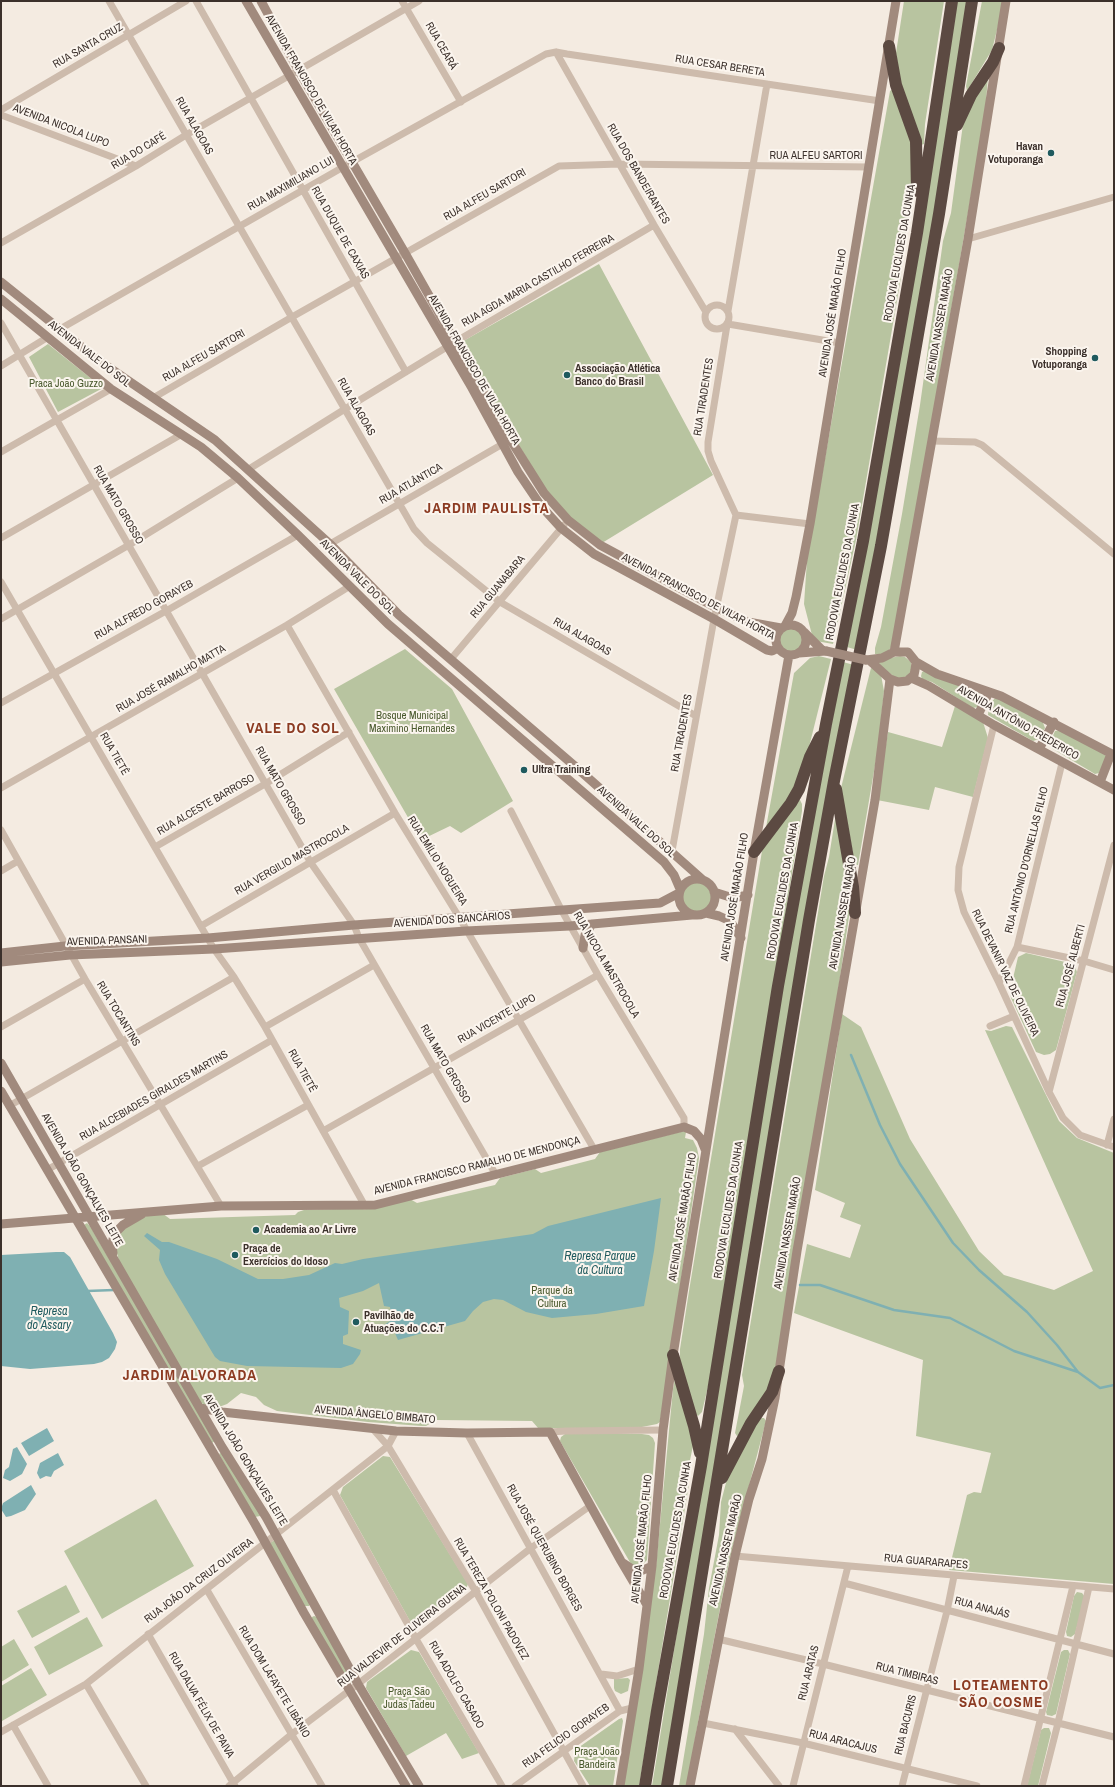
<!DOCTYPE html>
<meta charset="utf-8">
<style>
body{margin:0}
#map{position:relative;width:1115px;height:1787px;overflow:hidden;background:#f4ebe1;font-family:"Archivo Narrow",sans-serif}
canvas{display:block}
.frame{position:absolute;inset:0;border:2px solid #3b302b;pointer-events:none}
</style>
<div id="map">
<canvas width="1115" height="1787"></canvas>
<div class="frame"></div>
</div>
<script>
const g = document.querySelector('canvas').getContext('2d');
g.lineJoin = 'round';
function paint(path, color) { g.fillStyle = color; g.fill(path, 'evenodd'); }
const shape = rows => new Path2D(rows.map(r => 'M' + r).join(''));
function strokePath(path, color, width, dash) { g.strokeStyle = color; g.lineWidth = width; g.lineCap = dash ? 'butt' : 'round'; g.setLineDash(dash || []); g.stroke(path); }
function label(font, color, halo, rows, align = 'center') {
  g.font = font + ' "Archivo Narrow",sans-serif'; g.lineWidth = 4; g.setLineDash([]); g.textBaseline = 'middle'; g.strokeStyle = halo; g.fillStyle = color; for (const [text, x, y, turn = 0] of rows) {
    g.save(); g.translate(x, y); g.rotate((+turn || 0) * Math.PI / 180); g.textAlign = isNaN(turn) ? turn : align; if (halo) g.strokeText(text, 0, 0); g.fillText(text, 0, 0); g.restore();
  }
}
paint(shape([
 [904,1,944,1,925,124,924,144,921,145,900,82,896,53],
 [957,1,967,1,948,137,857,650,847,647],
 [982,1,1002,1,1000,18,992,50,967,91,966,86],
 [988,76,985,115,893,644,888,652,882,656,875,654,875,648,881,627,902,514,920,405,943,241,951,213,963,124,972,96],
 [893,89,914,142,913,191,902,255,901,277,856,540,833,644,816,641,812,635,804,604,807,560,890,91],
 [599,264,713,475,602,543,570,517,546,490,458,344],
 [48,344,103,388,58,412,29,357],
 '778 640a13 13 0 1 1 26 0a13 13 0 1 1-26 0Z',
 [405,649,452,689,513,801,461,833,450,826,421,840,334,689],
 [819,656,831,659,807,755,797,787,765,833,794,673,810,658],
 [900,656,905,657,911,662,911,674,898,680,875,661],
 [843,662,854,665,662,1786,652,1786,775,1028],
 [871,668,878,670,881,675,884,691,878,748,858,865,855,865,841,788],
 [924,671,980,692,982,698,978,707,973,708,932,682,922,679,921,676,922,672],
 [995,698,1003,699,1042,720,1045,728,1039,739,1033,741,988,715,989,705],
 [955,706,983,722,988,738,973,797,935,787,929,810,877,800,888,732,942,747],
 [1061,730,1105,754,1107,759,1099,773,1095,774,1053,749,1049,745,1055,731],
 [800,800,802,804,802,811,714,1361,702,1412,698,1416,696,1414,680,1364,680,1349,689,1291,763,845,797,801],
 [837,816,852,896,838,991,773,1383,740,1435,737,1436,735,1433,744,1386,742,1375,824,876,829,857,835,819],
 '682 897a15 15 0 1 1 30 0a15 15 0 1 1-30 0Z',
 [1026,953,1074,964,1077,972,1056,1050,1050,1054,1044,1055,1036,1052,1011,998,1010,991,1018,957],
 [842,1014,861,1027,910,1139,979,1251,1004,1275,1054,1290,1093,1271,985,1030,991,1031,1006,1026,1012,1027,1059,1121,1077,1138,1114,1153,1114,1584,949,1570,967,1495,974,1492,981,1493,991,1453,916,1436,923,1360,794,1313,807,1244,850,1258,861,1225,840,1217,845,1203,815,1190],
 [684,1131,686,1132,685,1138,693,1140,697,1148,699,1158,660,1422,657,1424,637,1428,538,1428,532,1421,437,1420,426,1426,422,1426,368,1422,277,1411,264,1405,256,1397,241,1393,227,1404,219,1407,209,1407,201,1403,119,1261,116,1249,116,1238,120,1231,142,1217,162,1213,170,1219,295,1215,298,1212,304,1210,367,1208,410,1199,417,1203,495,1185,500,1178,535,1169,541,1173,595,1159,600,1152],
 [87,1223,90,1226,215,1441,212,1443,84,1225],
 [676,1374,695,1436,688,1470,689,1484,639,1786,623,1786,656,1566,673,1389],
 [760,1418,764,1418,766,1421,729,1562,698,1722,687,1786,679,1786,704,1634,709,1588,719,1535,721,1502,728,1475],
 [571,1433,642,1434,649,1435,653,1438,655,1443,647,1560,643,1564,635,1566,631,1564,560,1441,561,1437,565,1434],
 [222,1452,261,1515,260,1516,255,1517,220,1456,219,1454],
 [383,1456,390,1457,468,1584,466,1589,423,1624,411,1623,340,1495,343,1487],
 [156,1499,194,1566,102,1619,64,1551],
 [275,1540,310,1604,309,1606,304,1606,271,1545,271,1542],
 [66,1585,80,1612,32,1638,17,1611],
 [1077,1592,1082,1593,1085,1597,1075,1634,1071,1637,1067,1636,1066,1632,1074,1596],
 [314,1616,317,1617,352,1681,350,1683,312,1620,312,1617],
 [87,1617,103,1646,49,1675,34,1647],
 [14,1639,29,1665,1,1682,1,1647],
 [411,1650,419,1652,479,1753,462,1759,446,1733,406,1756,366,1688,367,1682],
 [1064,1650,1068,1650,1070,1654,1056,1714,1052,1716,1047,1715,1046,1712,1061,1652],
 [31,1668,47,1695,2,1721,1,1686],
 [628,1678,630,1680,628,1691,621,1694,615,1691,614,1688,614,1679],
 [622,1718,623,1721,613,1786,590,1786,574,1761,575,1750,619,1719],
 [1044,1728,1049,1728,1051,1733,1038,1786,1027,1786,1041,1730]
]), '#b8c4a0');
paint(shape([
 [661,1198,654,1251,644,1306,596,1314,552,1318,526,1312,503,1300,494,1299,483,1302,473,1311,465,1321,398,1340,391,1324,384,1325,390,1321,391,1314,390,1307,384,1306,379,1283,363,1291,339,1298,340,1307,349,1311,348,1334,343,1336,343,1344,361,1350,360,1354,353,1364,341,1368,247,1366,220,1361,215,1357,165,1274,159,1260,160,1250,144,1236,147,1233,162,1242,169,1242,217,1259,258,1279,283,1279,309,1275,335,1263,342,1264,363,1259,533,1234,548,1226],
 [56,1252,64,1252,70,1257,113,1333,117,1342,115,1349,109,1358,102,1362,94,1364,30,1369,1,1366,1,1255],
 [47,1428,54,1441,29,1456,21,1443],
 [17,1447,27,1464,22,1474,10,1481,3,1478,5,1470,9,1467,13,1449],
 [58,1453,64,1465,54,1471,51,1477,46,1476,40,1479,37,1473,40,1463],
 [31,1485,36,1494,25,1510,11,1516,6,1517,1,1509,3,1503]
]), '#7fb0b2');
strokePath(shape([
 [851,1055,880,1125,900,1164,953,1243,979,1270,1027,1312,1057,1345,1078,1372],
 [800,1285,820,1285,894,1310,950,1318,1014,1351,1078,1372,1100,1388,1114,1385],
 [87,1291,114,1290]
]), '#7fb0b2', 2.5);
strokePath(shape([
 [109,1,414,529,427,543,500,602,696,716],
 [196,1,406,372],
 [402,1,461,102],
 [556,52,654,225,706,312],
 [1,110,186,1],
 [1,115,136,166],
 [968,239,1114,197],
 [1,243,136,166,186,135,419,1],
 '705 317a12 12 0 1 1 24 0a12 12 0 1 1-24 0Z',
 [728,311,767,84],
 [1,323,311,863,354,925,359,938,496,1175],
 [728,324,840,343],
 [60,329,352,162,546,54,556,52,567,54,880,101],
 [1,366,48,337],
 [153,398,292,317,559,166,619,164,869,167],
 [931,441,975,442,982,445,1114,554],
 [1,452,111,389],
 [249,469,345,409,455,342,654,225],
 [736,515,810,524],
 [1,538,182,434],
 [330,544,506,442],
 [1,582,214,949,234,977,265,1027,365,1206],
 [1,619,129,545,238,478],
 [287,625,395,813,459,917,594,1149],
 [451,659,564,525],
 [1,703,166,611,298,535],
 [994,725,959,867,958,890,964,912,999,983,1049,1092,1063,1118,1080,1135,1114,1147],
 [1,788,287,625,350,586],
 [511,811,562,911,598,975,684,1118,684,1127],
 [1,830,85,979,221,1206],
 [155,847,265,784,349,732],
 [672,851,714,619,736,515,711,461,708,451,708,442,727,325],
 [1,871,18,861],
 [201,926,395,813],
 [1017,947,1084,961,1114,970],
 [999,983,1017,947,1062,763],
 [990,1026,1014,1016],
 [1,1027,85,979],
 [265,1027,374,965],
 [1049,1092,1114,845],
 [9,1106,234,977],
 [323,1131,598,975],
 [1107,1145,1114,1119],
 [198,1166,308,1105],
 [47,1170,272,1040],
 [372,1428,388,1446,476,1592,583,1786],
 [550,1432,566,1431,663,1430],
 [467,1433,620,1711],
 [333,1490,416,1639,502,1786],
 [735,1556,1114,1589],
 [844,1583,1114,1654],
 [207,1590,322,1786],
 [148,1634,235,1786],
 [718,1639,823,1664,1114,1737],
 [601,1674,617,1676,639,1669],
 [86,1684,146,1786],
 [703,1723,803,1743,977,1786],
 [13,1725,48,1786],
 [735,1729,779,1786],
 [1,1732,86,1684,388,1446,396,1431],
 [229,1786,292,1734,358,1684,531,1548,590,1506],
 [515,1786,620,1711,632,1708],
 [793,1786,848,1566],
 [902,1786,947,1611,954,1576],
 [1024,1786,1073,1586],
 [1042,1786,1058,1723,1089,1587]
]), '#cdbbac', 7);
strokePath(shape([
 [246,1,472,388,518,472,541,506,561,528,594,554,714,619,767,650,772,651,778,648],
 [261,1,299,71,405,253,510,439,544,493,568,520,600,545,717,608,748,622,781,628],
 [1,282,98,360,215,440,330,544,399,615,577,768,703,880],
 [1,299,111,389,201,447,238,478,298,535,388,624,664,862,674,875,680,889],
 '776 640a15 15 0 1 1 30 0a15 15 0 1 1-30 0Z',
 [785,626,792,613,796,597,810,524,896,1],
 [804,632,823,651],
 [894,652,968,239,1006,1],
 [799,653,826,651],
 [866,660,882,658,894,652,908,652,916,662,915,670,914,675,907,681,898,682,890,679,869,660],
 [916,662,937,674,1001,696,1114,755],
 [911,678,929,686,994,725,1114,790],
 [978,715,989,692],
 [1039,749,1054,722],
 [1100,782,1111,754],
 '679 897a18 18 0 1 1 36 0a18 18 0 1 1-36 0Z',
 [714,892,733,898,748,895],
 [706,913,719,916,730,921,741,938],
 [583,948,585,935,592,924],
 [1,953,65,946,208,938,354,925,660,903,679,893],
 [1,962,70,955,214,949,466,931,570,926,692,915],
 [1,1063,222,1447,266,1517,358,1684,419,1786],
 [1,1091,255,1524,304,1613,406,1786],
 [1,1224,221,1206,375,1205,684,1127,694,1131,701,1139,705,1149],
 [113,1253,112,1245,114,1234,123,1225,142,1214],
 [200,1408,222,1412,396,1431,467,1433,550,1432,621,1561,647,1605],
 [623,1563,632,1569,641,1571,652,1566],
 [620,1786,639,1669,652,1566,663,1430,673,1355,754,852,789,655],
 [690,1786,735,1556,749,1499,762,1459,775,1398,797,1251,875,800,890,679]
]), '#a18a7d', 9);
strokePath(shape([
 [889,46,896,85,916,141,917,191],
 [957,125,971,95,993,62,999,48],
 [836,789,853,887,855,913],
 [754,852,791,803,799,789,810,757,820,737],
 [673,1355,694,1426,700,1453],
 [722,1478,751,1423,772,1392,779,1371],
 [645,1786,657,1711,701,1466,778,986,826,724,863,541,917,233,952,1],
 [667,1786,809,920,834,781,881,546,939,214,972,1]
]), '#5c4a42', 12);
strokePath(shape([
 [826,651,866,660]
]), '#a18a7d', 9);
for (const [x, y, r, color] of [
 [1051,153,4,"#1f5a5e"],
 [1095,358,4,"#1f5a5e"],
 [567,375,4,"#1f5a5e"],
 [524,770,4,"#1f5a5e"],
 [256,1230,4,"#1f5a5e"],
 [235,1255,4,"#1f5a5e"],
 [356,1322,4,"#1f5a5e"]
]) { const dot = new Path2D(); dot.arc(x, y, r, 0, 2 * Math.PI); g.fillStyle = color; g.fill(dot); strokePath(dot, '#fbf5ee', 1.5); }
label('11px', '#3b302b', '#fbf5ee', [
 ["RUA SANTA CRUZ",88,46,-30],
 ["RUA CEARÁ",441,46,60],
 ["RUA CESAR BERETA",720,66,9],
 ["AVENIDA FRANCISCO DE VILAR HORTA",311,90,60],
 ["AVENIDA NICOLA LUPO",61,126,21],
 ["RUA ALAGOAS",194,126,60],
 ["RUA DO CAFÉ",139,151,-31],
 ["RUA ALFEU SARTORI",816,156],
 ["RUA DOS BANDEIRANTES",638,174,60],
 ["RUA MAXIMILIANO LUI",291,184,-30],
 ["RUA ALFEU SARTORI",485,195,-30],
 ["RUA DUQUE DE CAXIAS",340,233,60],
 ["RODOVIA EUCLIDES DA CUNHA",900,253,-80],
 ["RUA AGDA MARIA CASTILHO FERREIRA",538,281,-30],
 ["AVENIDA JOSÉ MARÃO FILHO",833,313,-81],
 ["AVENIDA NASSER MARÃO",940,325,-80],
 ["AVENIDA VALE DO SOL",89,354,38],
 ["RUA ALFEU SARTORI",204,356,-30],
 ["AVENIDA FRANCISCO DE VILAR HORTA",474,370,60],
 ["RUA TIRADENTES",704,397,-81],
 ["RUA ALAGOAS",356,407,60],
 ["RUA ATLÂNTICA",411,484,-30],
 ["RUA MATO GROSSO",118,505,60],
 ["RODOVIA EUCLIDES DA CUNHA",843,572,-79],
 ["AVENIDA VALE DO SOL",357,577,45],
 ["RUA GUANABARA",498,587,-50],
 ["AVENIDA FRANCISCO DE VILAR HORTA",698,597,28],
 ["RUA ALFREDO GORAYEB",144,610,-29],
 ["RUA ALAGOAS",582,637,30],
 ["RUA JOSÉ RAMALHO MATTA",171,679,-30],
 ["AVENIDA ANTÔNIO FREDERICO",1018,723,30],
 ["RUA TIRADENTES",682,733,-80],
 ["RUA TIETÊ",114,754,60],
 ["RUA MATO GROSSO",280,786,60],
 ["RUA ALCESTE BARROSO",206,805,-30],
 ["AVENIDA VALE DO SOL",636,822,42],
 ["RUA VERGILIO MASTROCOLA",292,860,-30],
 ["RUA ANTÔNIO D'ORNELLAS FILHO",1027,860,-76],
 ["RUA EMÍLIO NOGUEIRA",437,861,58],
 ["RODOVIA EUCLIDES DA CUNHA",783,891,-80],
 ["AVENIDA JOSÉ MARÃO FILHO",735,897,-81],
 ["AVENIDA NASSER MARÃO",843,913,-80],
 ["AVENIDA DOS BANCÁRIOS",452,920,-4],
 ["AVENIDA PANSANI",107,941,-2],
 ["RUA NICOLA MASTROCOLA",606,965,60],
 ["RUA JOSÉ ALBERTI",1071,966,-75],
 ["RUA DEVANIR VAZ DE OLIVEIRA",1005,973,64],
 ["RUA TOCANTINS",118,1014,59],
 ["RUA VICENTE LUPO",497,1019,-30],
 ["RUA MATO GROSSO",445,1064,60],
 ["RUA TIETÊ",302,1071,61],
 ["RUA ALCEBIADES GIRALDES MARTINS",154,1096,-30],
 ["AVENIDA FRANCISCO RAMALHO DE MENDONÇA",477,1166,-14],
 ["AVENIDA JOÃO GONÇALVES LEITE",82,1180,60],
 ["RODOVIA EUCLIDES DA CUNHA",729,1210,-81],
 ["AVENIDA JOSÉ MARÃO FILHO",683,1217,-81],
 ["AVENIDA NASSER MARÃO",788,1233,-80],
 ["AVENIDA ÂNGELO BIMBATO",375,1415,5],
 ["AVENIDA JOÃO GONÇALVES LEITE",245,1460,59],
 ["RODOVIA EUCLIDES DA CUNHA",676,1530,-80],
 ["AVENIDA JOSÉ MARÃO FILHO",642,1539,-84],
 ["RUA JOSÉ QUERUBINO BORGES",544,1548,61],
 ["AVENIDA NASSER MARÃO",726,1550,-77],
 ["RUA GUARARAPES",926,1562,5],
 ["RUA JOÃO DA CRUZ OLIVEIRA",199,1581,-37],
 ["RUA TEREZA POLONI PADOVEZ",491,1599,60],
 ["RUA ANAJÁS",982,1608,15],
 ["RUA VALDEVIR DE OLIVEIRA GUENA",402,1636,-38],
 ["RUA ARATAS",809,1673,-76],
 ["RUA TIMBIRAS",907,1674,14],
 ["RUA DOM LAFAYETE LIBÂNIO",274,1682,59],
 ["RUA ADOLFO CASADO",456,1685,60],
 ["RUA DALVA FÉLIX DE PAIVA",201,1705,60],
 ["RUA BACURIS",906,1725,-76],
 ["RUA FELICIO GORAYEB",566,1736,-35],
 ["RUA ARACAJUS",843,1742,14]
]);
label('bold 11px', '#3b302b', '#fbf5ee', [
 ["Havan",1043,147,"right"],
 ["Votuporanga",1043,160,"right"],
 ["Shopping",1087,352,"right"],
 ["Votuporanga",1087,365,"right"],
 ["Associação Atlética",575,369],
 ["Banco do Brasil",575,382],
 ["Ultra Training",532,770],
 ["Academia ao Ar Livre",264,1230],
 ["Praça de",243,1249],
 ["Exercícios do Idoso",243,1262],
 ["Pavilhão de",364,1316],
 ["Atuações do C.C.T",364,1329]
], 'left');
label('11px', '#4a5a2e', '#fbf5ee', [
 ["Praca João Guzzo",66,384],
 ["Bosque Municipal",412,716],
 ["Maximino Hernandes",412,729],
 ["Parque da",552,1291],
 ["Cultura",552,1304],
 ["Praça São",409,1692],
 ["Judas Tadeu",409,1705],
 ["Praça João",597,1752],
 ["Bandeira",597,1765]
]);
label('italic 12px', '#1f5a5e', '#fbf5ee', [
 ["Represa Parque",600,1257],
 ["da Cultura",600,1271],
 ["Represa",49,1312],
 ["do Assary",49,1326]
]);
g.letterSpacing = '1px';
label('bold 15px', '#8c3b22', '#fbf5ee', [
 ["JARDIM PAULISTA",487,509],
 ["VALE DO SOL",293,729],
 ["JARDIM ALVORADA",190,1376],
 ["LOTEAMENTO",1001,1686],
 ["SÃO COSME",1001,1703]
]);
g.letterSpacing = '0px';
</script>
